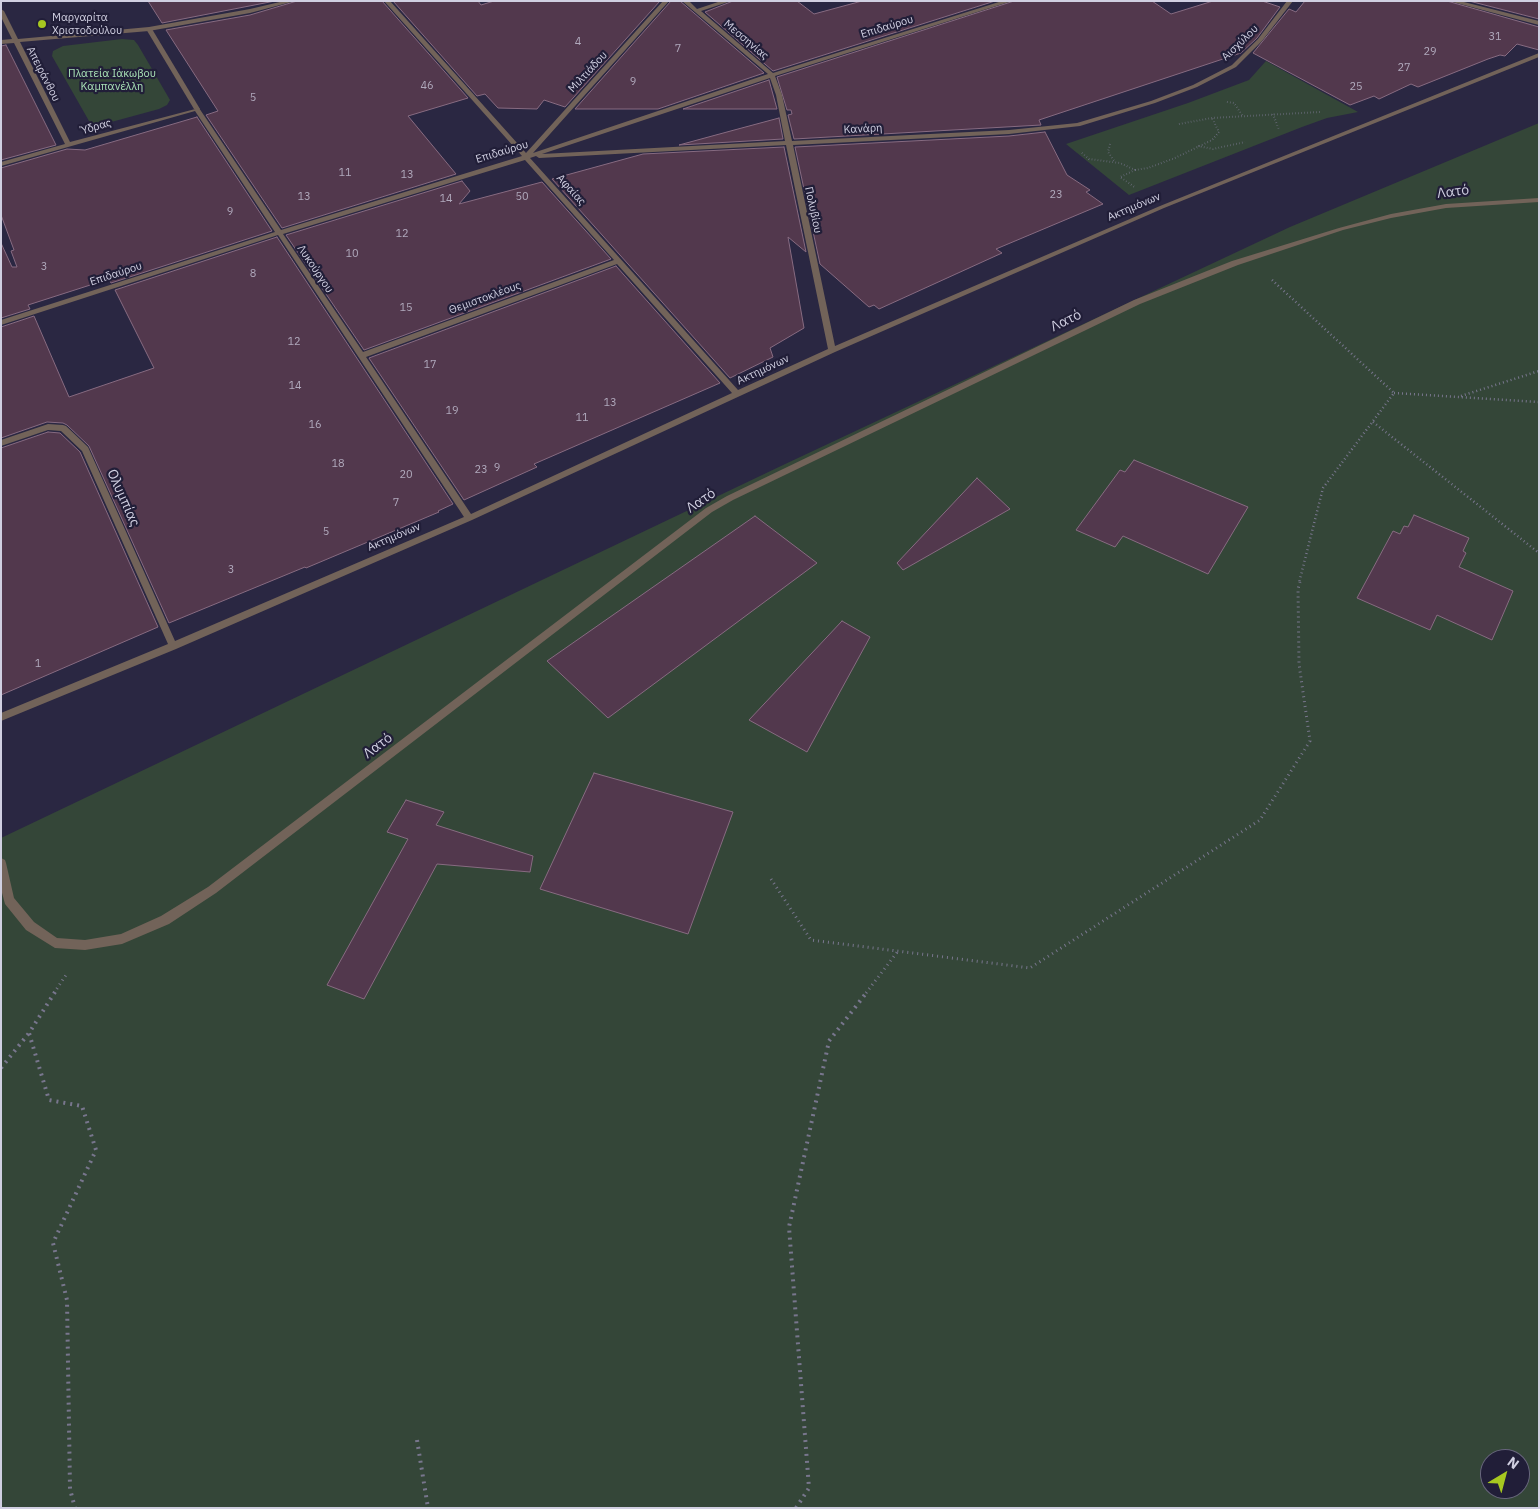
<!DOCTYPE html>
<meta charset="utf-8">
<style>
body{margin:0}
#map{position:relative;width:1540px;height:1509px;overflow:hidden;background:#2a2742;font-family:"IBM Plex Sans",sans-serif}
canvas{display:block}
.frame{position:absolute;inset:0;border:2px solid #d0cfe1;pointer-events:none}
.north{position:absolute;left:1480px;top:1449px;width:50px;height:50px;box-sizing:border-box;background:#211e38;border:1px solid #67657c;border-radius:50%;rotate:37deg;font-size:14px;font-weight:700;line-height:20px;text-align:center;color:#d0cfe1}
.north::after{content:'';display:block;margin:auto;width:18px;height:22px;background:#a7c820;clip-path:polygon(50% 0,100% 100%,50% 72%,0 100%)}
</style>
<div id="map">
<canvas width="1540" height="1509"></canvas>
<div class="frame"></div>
<div class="north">N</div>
</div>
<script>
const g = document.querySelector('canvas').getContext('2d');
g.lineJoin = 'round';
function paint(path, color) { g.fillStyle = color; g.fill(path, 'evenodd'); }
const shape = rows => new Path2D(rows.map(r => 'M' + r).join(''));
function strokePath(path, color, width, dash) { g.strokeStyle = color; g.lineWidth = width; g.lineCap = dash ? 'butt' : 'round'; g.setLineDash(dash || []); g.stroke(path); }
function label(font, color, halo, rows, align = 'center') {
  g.font = font + ' "IBM Plex Sans",sans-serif'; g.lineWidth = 4.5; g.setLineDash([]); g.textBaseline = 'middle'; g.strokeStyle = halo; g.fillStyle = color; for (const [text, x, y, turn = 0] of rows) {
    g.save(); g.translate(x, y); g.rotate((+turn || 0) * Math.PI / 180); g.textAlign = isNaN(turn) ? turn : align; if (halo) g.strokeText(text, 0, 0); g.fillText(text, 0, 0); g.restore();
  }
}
paint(shape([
 [122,39,134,40,138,45,170,100,167,105,159,109,104,124,96,124,89,121,52,56,53,51,63,46],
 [1266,61,1358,112,1327,118,1302,127,1129,195,1066,144,1188,103,1249,80],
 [1539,123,1539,1508,1,1508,1,838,781,466,1290,227],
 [1490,1459,1520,1459,1520,1489,1490,1489]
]), '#344638');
const building = shape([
 [148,1,275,1,162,23,148,1],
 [297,1,382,1,468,98,408,116,456,174,282,228,206,115,218,111,166,30,250,15,297,1],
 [393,1,478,1,481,5,494,1,660,1,565,107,544,100,537,109,498,108,485,94,477,96,393,1],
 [671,1,680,1,764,73,658,109,575,109,671,1],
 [733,1,797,1,814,14,862,1,995,1,773,71,705,12,733,1],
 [1014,1,1152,1,1171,14,1213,1,1262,1,1280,7,1257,38,1241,53,1039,120,1041,125,794,139,788,115,792,114,791,110,787,110,777,77,1014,1],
 [1305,1,1447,1,1539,27,1539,50,1517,44,1505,56,1500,55,1488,59,1418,87,1411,84,1379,99,1374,96,1350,105,1253,53,1289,9,1296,12,1305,1],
 [1469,1,1539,1,1539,19,1469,1],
 [6,45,56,145,1,160,1,46,6,45],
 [769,80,777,109,683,109,769,80],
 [197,117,272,231,111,283,109,279,28,305,30,309,1,318,1,243,12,267,17,267,11,251,14,250,1,215,1,168,67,149,85,150,197,117],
 [779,118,783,139,679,145,738,129,779,118],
 [1045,132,1067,175,1090,190,1086,192,1103,204,996,249,1002,253,879,309,874,305,869,307,820,264,795,147,1009,136,1045,132],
 [784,147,806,252,788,237,804,328,770,348,773,357,730,378,552,179,643,154,784,147],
 [462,181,470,191,459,204,542,182,611,259,364,350,286,235,462,181],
 [277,237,453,504,438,511,439,512,306,568,305,567,169,623,89,446,67,425,63,423,47,422,1,438,1,327,34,316,69,397,154,368,115,290,277,237],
 [616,266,720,383,534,464,537,467,464,500,369,358,616,266],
 [48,432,60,433,80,452,158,627,1,695,1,448,48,432],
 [1134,460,1248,507,1208,574,1123,536,1115,547,1076,530,1120,470,1125,472,1134,460],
 [977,478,1010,509,903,570,897,563,977,478],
 [1414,515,1469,538,1463,551,1466,553,1459,567,1513,591,1492,640,1437,615,1430,630,1357,598,1393,531,1400,534,1404,526,1408,527,1414,515],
 [755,516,817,563,608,718,547,661,755,516],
 [842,621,870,637,807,752,749,720,842,621],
 [594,773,733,812,688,934,540,889,594,773],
 [406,800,444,812,436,825,533,856,530,872,437,864,364,999,327,985,408,839,387,832,406,800]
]);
paint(building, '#52384d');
strokePath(building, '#876b81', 1);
strokePath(shape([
 [1227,102,1234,103,1242,115],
 [1273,114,1279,130],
 [1179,124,1212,118,1320,112],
 [1110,144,1108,152,1115,162],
 [1198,146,1213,149,1245,142],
 [1082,153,1089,159,1120,163,1135,170,1120,177,1136,188],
 [1135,170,1148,168,1175,158,1212,140,1219,132,1212,118]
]), '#78768d', 2, [0.5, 2.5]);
strokePath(shape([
 [1272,280,1394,393,1323,488,1299,583],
 [1394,393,1539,402],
 [1461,396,1539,371],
 [1373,422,1539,553]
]), '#78768d', 2.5, [1, 3]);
strokePath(shape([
 [771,879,811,940,1030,968,1260,820,1310,741,1299,664,1298,589,1300,582],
 [54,993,66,975],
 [866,993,898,951]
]), '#78768d', 3, [1, 4]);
strokePath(shape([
 [55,992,29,1033,49,1100,82,1106,96,1150,53,1243,67,1300,70,1489,75,1508],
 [1,1068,29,1033],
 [417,1440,428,1508],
 [796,1508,809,1488,789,1227,829,1041,867,992]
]), '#78768d', 4, [2, 5]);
paint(shape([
 [147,28,152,29,200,109,199,110,194,109,146,29,147,28]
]), '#726359');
paint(shape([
 [284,1,295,1,250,13,149,31,20,42,70,142,199,108,281,230,522,156,384,1,390,1,526,153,663,1,669,1,533,153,768,74,682,1,689,1,697,9,721,1,731,1,701,11,773,73,1002,1,1012,1,775,76,782,95,792,141,1009,130,1077,123,1151,101,1193,85,1232,65,1258,39,1287,1,1293,1,1262,41,1236,67,1197,87,1155,103,1080,126,1009,134,793,145,835,346,1160,206,1539,53,1539,57,1164,208,835,352,472,520,176,649,1,721,1,713,168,644,82,451,61,431,48,430,1,446,1,440,48,424,63,425,66,426,88,447,175,641,464,517,278,235,1,325,1,320,275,232,195,111,1,166,1,162,65,144,14,43,1,44,1,40,12,39,1,17,1,9,4,11,18,39,149,27,250,9,284,1],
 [770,78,776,95,785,141,542,154,770,78],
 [786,145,828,349,738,390,530,158,536,156,539,158,786,145],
 [525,160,614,260,363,352,283,234,525,160],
 [617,264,732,393,471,514,366,357,617,264],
 [1449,1,1460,1,1539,21,1539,25,1449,1],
 [1539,198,1539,202,1446,208,1391,218,1343,230,1238,265,1140,304,733,500,712,512,216,893,169,924,122,944,85,950,55,948,26,930,5,904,1,889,1,858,5,860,6,863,14,898,34,922,57,938,85,940,121,934,161,916,208,887,706,508,727,496,1134,300,1232,261,1339,228,1391,214,1446,204,1539,198]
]), '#726359');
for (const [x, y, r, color] of [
 [42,24,5,"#a7c820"]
]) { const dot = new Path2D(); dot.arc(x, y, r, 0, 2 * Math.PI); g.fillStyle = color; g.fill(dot); strokePath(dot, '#211e38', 2); }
label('11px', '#d0cfe1', '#211e38', [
 ["Μαργαρίτα",52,18],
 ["Χριστοδούλου",52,31]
], 'left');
label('11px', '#d0cfe1', '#211e38', [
 ["Επιδαύρου",887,27,-17],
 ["Μεσσηνίας",746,40,40],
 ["Αισχύλου",1240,43,-44],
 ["Μιλτιάδου",588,72,-47],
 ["Απειράνθου",43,74,63],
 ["Ύδρας",96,127,-16],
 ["Κανάρη",863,129,-3],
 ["Επιδαύρου",502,152,-17],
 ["Αφαίας",571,190,48],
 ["Ακτημόνων",1134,207,-23],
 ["Πολυβίου",813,210,78],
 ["Λυκούργου",315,269,56],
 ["Επιδαύρου",116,274,-18],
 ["Θεμιστοκλέους",485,298,-20],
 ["Ακτημόνων",763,370,-25],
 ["Ακτημόνων",394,537,-23]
]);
label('11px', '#b0a9bc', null, [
 ["31",1495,37],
 ["4",578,42],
 ["7",678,49],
 ["29",1430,52],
 ["27",1404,68],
 ["9",633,82],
 ["46",427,86],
 ["25",1356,87],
 ["5",253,98],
 ["11",345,173],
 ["13",407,175],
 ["23",1056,195],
 ["13",304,197],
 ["50",522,197],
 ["14",446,199],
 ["9",230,212],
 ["12",402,234],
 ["10",352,254],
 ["3",44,267],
 ["8",253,274],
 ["15",406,308],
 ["12",294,342],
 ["17",430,365],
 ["14",295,386],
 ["13",610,403],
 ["19",452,411],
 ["11",582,418],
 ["16",315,425],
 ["18",338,464],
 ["9",497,468],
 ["23",481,470],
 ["20",406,475],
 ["7",396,503],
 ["5",326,532],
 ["3",231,570],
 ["1",38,664]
]);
label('11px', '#a8e0b5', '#211e38', [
 ["Πλατεία Ιάκωβου",112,74],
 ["Καμπανέλλη",112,87]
]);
label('14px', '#d0cfe1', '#211e38', [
 ["Λατό",1453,192,-7],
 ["Λατό",1066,321,-26],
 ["Ολυμπίας",123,498,66],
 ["Λατό",701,501,-34],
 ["Λατό",378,746,-37]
]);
</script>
